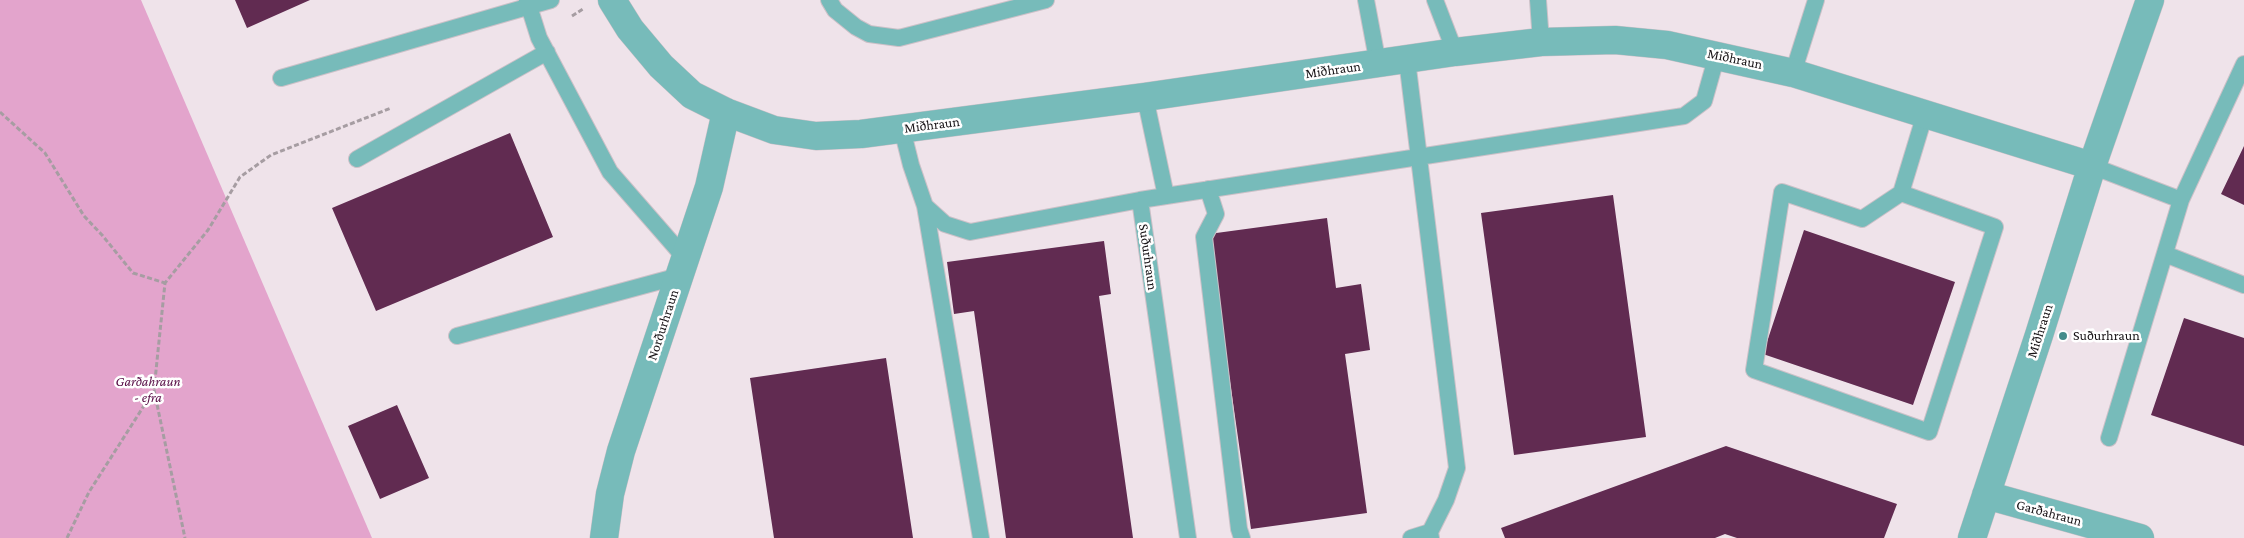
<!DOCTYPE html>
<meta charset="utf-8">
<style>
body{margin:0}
canvas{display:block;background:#efe3ea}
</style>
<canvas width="2244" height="538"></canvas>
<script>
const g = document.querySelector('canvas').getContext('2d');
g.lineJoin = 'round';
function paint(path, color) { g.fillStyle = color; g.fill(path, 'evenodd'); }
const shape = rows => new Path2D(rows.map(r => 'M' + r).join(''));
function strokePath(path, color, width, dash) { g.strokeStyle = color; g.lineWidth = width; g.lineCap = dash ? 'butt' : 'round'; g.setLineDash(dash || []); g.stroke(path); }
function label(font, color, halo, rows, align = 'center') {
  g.font = font + ' "Crimson Pro",serif'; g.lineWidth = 5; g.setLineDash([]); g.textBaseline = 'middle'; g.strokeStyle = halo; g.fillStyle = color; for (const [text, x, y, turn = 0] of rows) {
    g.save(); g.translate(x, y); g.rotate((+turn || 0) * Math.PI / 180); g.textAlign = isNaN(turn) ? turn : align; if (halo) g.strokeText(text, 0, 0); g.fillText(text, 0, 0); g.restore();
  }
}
paint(shape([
 [0,0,141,0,372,538,0,538]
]), '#e3a4cc');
paint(shape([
 [235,0,310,0,247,28],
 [510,133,553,237,376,311,332,208],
 [2244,146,2244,205,2221,194],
 [1613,195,1646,437,1514,455,1481,213],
 [1327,218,1336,288,1361,284,1370,350,1345,354,1367,513,1251,529,1209,234],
 [1804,230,1955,282,1913,405,1763,354],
 [1104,241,1111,294,1099,296,1133,538,1006,538,974,311,954,314,947,262],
 [2184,318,2244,338,2244,446,2151,415],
 [886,358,913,538,774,538,750,378],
 [397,405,429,478,380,499,348,426],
 [1726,446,1897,504,1884,538,1737,538,1725,534,1715,538,1505,538,1501,528]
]), '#612b51');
const service = shape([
 [527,0,539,38,610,172,685,258],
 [829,0,835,10,856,27,869,34,899,38,1046,0],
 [1366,0,1378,64],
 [1435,0,1455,52],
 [1538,0,1541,42],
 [1407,60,1457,468,1446,500,1430,532,1431,538],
 [1793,73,1816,0],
 [281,78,551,0],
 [1145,97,1166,196],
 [902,129,911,165,925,206,945,224,970,232,1140,200,1188,538],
 [357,159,547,52],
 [2092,166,2181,200],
 [1208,189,1216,214,1204,237,1239,529,1242,538],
 [1901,193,1862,219,1782,192,1754,370,1929,432,1995,227,1901,193,1925,114],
 [1140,200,1684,116,1704,101,1717,55],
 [925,206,981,538],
 [2165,254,2244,285],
 [457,336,679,276],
 [2109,438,2181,200,2244,64],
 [1411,538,1430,532]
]);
const minor = shape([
 [612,0,630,29,661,66,692,95,726,112,774,130,816,136,861,134,1145,97,1455,52,1541,42,1615,40,1667,45,1793,73,2092,166],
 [1986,495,2140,538],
 [604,538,610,494,621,451,709,187,726,112],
 [1972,538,2039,335,2092,166,2150,0]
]);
strokePath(service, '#ccc1c8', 18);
strokePath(minor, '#ccc1c8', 29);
strokePath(shape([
 [572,16,583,9],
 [0,112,45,153,84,216,102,235,133,273,165,283],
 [154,390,185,538],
 [67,538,89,492,154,390,165,283,208,230,240,177,271,155,391,108]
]), '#a69da2', 3, [5, 2.5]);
strokePath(service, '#77bbba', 16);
strokePath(minor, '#77bbba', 28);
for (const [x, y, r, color] of [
 [2063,336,5,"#448c8b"]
]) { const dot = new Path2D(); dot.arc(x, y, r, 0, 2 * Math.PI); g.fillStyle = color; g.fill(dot); strokePath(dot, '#fff', 2); }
label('14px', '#151114', '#fff', [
 ["Miðhraun",1735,59,12],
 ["Miðhraun",1333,70,-8],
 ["Miðhraun",932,125,-7],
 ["Suðurhraun",1148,257,82],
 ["Norðurhraun",663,325,-72],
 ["Miðhraun",2040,331,-72],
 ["Garðahraun",2049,513,15]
]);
label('14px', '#151114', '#fff', [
 ["Suðurhraun",2073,336]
], 'left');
label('italic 14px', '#580d46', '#fff', [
 ["Garðahraun",148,382],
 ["- efra",148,398]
]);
</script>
